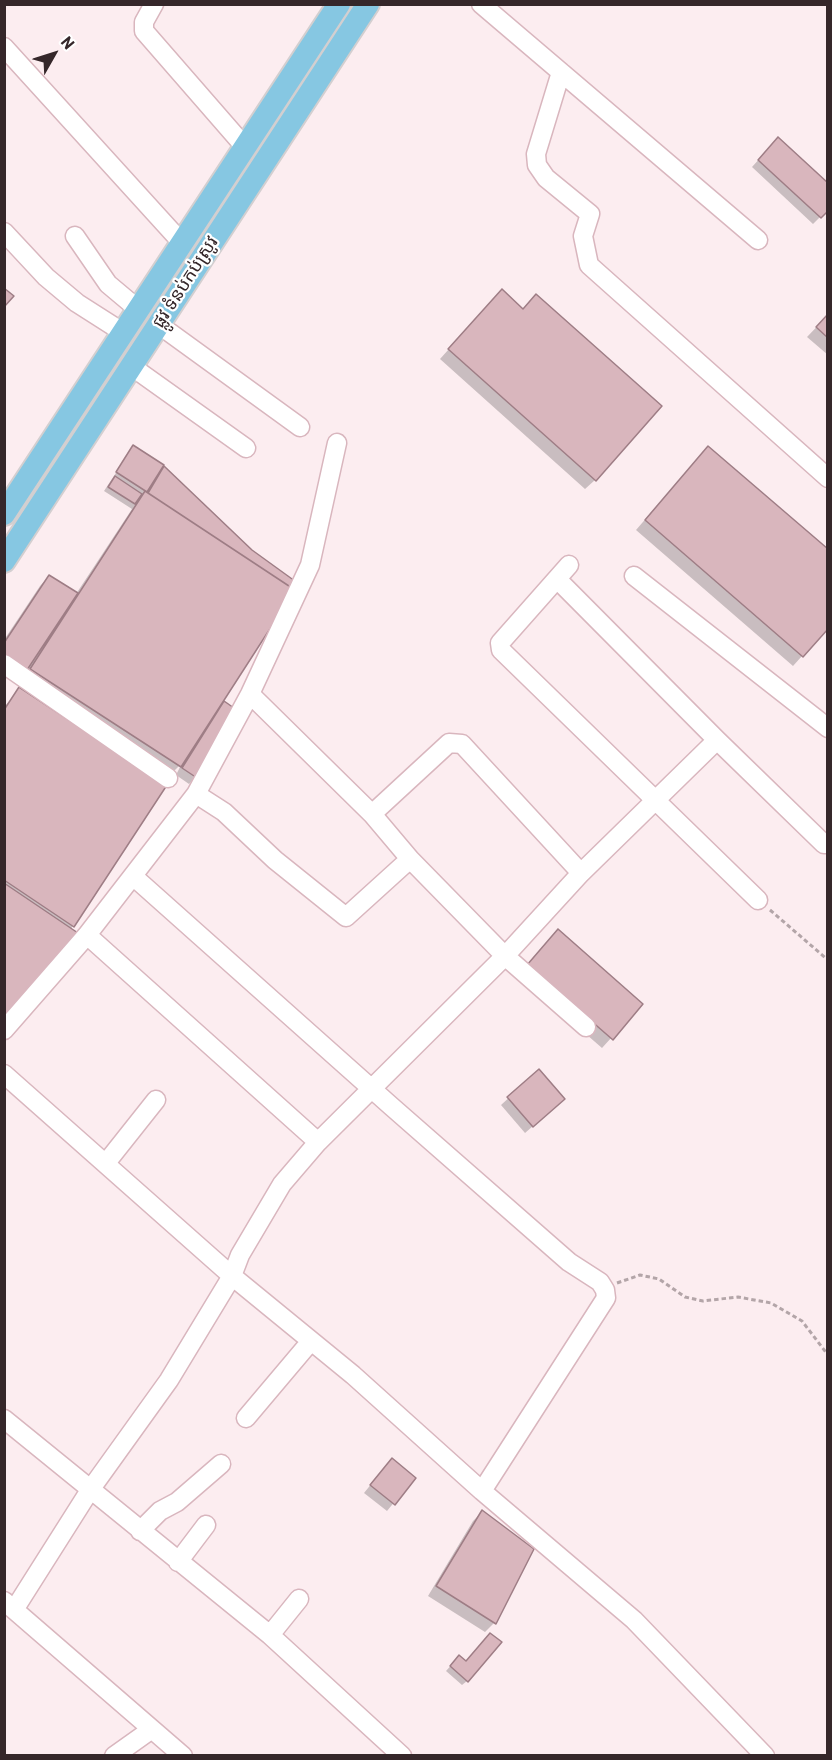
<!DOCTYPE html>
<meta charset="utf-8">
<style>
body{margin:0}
#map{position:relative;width:832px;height:1760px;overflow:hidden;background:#fcedf0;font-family:Barlow,sans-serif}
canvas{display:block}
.frame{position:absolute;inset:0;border:6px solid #35272a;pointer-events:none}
.north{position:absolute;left:24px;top:24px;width:60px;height:60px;-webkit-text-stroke:4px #fff;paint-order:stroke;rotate:51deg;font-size:16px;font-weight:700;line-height:24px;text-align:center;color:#35272a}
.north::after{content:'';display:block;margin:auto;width:21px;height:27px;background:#35272a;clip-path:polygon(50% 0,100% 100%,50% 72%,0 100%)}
</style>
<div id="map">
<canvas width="832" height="1760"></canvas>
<div class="frame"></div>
<div class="north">N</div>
</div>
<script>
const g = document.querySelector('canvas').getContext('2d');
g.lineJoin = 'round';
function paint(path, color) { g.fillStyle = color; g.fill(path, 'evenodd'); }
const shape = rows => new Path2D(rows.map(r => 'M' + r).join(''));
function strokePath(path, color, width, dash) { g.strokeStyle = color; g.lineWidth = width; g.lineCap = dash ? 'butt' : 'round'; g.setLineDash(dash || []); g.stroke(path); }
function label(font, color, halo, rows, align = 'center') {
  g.font = font + ' Barlow,"Noto Sans Khmer",sans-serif'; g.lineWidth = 4.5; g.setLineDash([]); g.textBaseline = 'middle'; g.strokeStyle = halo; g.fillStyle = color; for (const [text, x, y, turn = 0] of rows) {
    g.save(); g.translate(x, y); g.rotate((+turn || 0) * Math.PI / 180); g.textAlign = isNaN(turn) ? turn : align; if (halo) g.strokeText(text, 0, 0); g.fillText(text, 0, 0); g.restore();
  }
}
paint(shape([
 [771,146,828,209,813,224,752,167],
 [492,301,595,480,585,489,440,359],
 [828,315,828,355,807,337],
 [133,447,163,466,251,551,217,711,225,703,196,777,189,784,176,775,182,763,170,775,4,670,4,640,40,586,49,576,76,594,132,509,104,491],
 [699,457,802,656,793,666,636,530],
 [20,689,73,926,4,1020,4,707],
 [518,975,641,1005,602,1048],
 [538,1071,556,1106,525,1133,501,1105],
 [385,1467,414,1478,387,1511,364,1493],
 [482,1512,494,1623,485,1632,428,1596,473,1521],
 [455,1661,467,1681,462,1685,446,1671]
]), '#0003');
const building = shape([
 [778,137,828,183,828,211,821,218,758,160,778,137],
 [4,288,14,296,4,307,4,288],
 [502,289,523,309,536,294,662,406,596,481,448,349,502,289],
 [828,314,828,338,816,327,828,314],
 [133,445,164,465,147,492,116,472,133,445],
 [708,446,828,549,828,629,803,657,645,520,708,446],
 [164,466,252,550,299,584,295,590,148,493,164,466],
 [115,476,142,494,135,504,108,487,115,476],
 [145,491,295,590,181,767,30,669,145,491],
 [49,575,78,593,27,670,4,655,4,643,49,575],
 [19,687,167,785,74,927,4,880,4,710,19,687],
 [224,701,234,708,197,778,182,768,224,701],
 [4,883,78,933,4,1022,4,883],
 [558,929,643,1004,613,1040,527,965,558,929],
 [539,1069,565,1099,533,1127,507,1097,539,1069],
 [392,1458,416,1478,395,1505,370,1485,392,1458],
 [482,1510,534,1549,496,1624,436,1586,482,1510],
 [490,1633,502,1642,468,1682,450,1666,459,1655,466,1661,490,1633]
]);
paint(building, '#d9b6bd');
strokePath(building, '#9e7d85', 1.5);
const minor = shape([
 [154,4,144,22,144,31,245,147],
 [481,4,758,240],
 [4,47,183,244],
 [561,72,536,154,537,165,546,178,590,214,583,236,589,265,828,478],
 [4,232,46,277,77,303,124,333],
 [75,236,108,284,139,310],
 [158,324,300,427],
 [131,366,246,448],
 [569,565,500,643,501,650,758,900],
 [634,576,828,728],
 [557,579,717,740,824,844,828,844],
 [4,664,168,778],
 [250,694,372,814,410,859,505,956,586,1027],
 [196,794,224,812,275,860,346,917,410,859],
 [372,814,449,743,462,744,581,873],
 [134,877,391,1106,569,1262,600,1282,605,1290,606,1298,482,1491],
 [87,935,318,1142],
 [4,1030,87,935,196,794,250,694,310,565,337,443],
 [4,1074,232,1276,353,1375,482,1491,634,1620,765,1756],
 [106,1163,156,1100],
 [246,1418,311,1341],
 [4,1419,270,1635,402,1756],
 [140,1531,160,1511,177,1502,221,1464],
 [178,1562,206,1525],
 [4,1601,183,1756],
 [14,1610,90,1490,169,1380,232,1276,240,1255,282,1184,318,1142,505,956,581,873,717,740],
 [270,1635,299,1599],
 [114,1756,152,1729]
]);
const major = shape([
 [4,514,339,4],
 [4,561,368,4]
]);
strokePath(minor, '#d9b6be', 21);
strokePath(major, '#d3cfd0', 26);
strokePath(shape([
 [770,910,828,960],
 [617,1283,640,1275,659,1279,685,1297,703,1301,738,1297,771,1303,802,1321,828,1355]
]), '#b3a5a8', 3, [4.5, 3]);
strokePath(minor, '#fff', 18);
strokePath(major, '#86c7e2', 22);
label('18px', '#35272a', '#fff', [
 ["ផ្លូវ ទំនប់កប់ស្រូវ",185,282,-57]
]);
</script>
